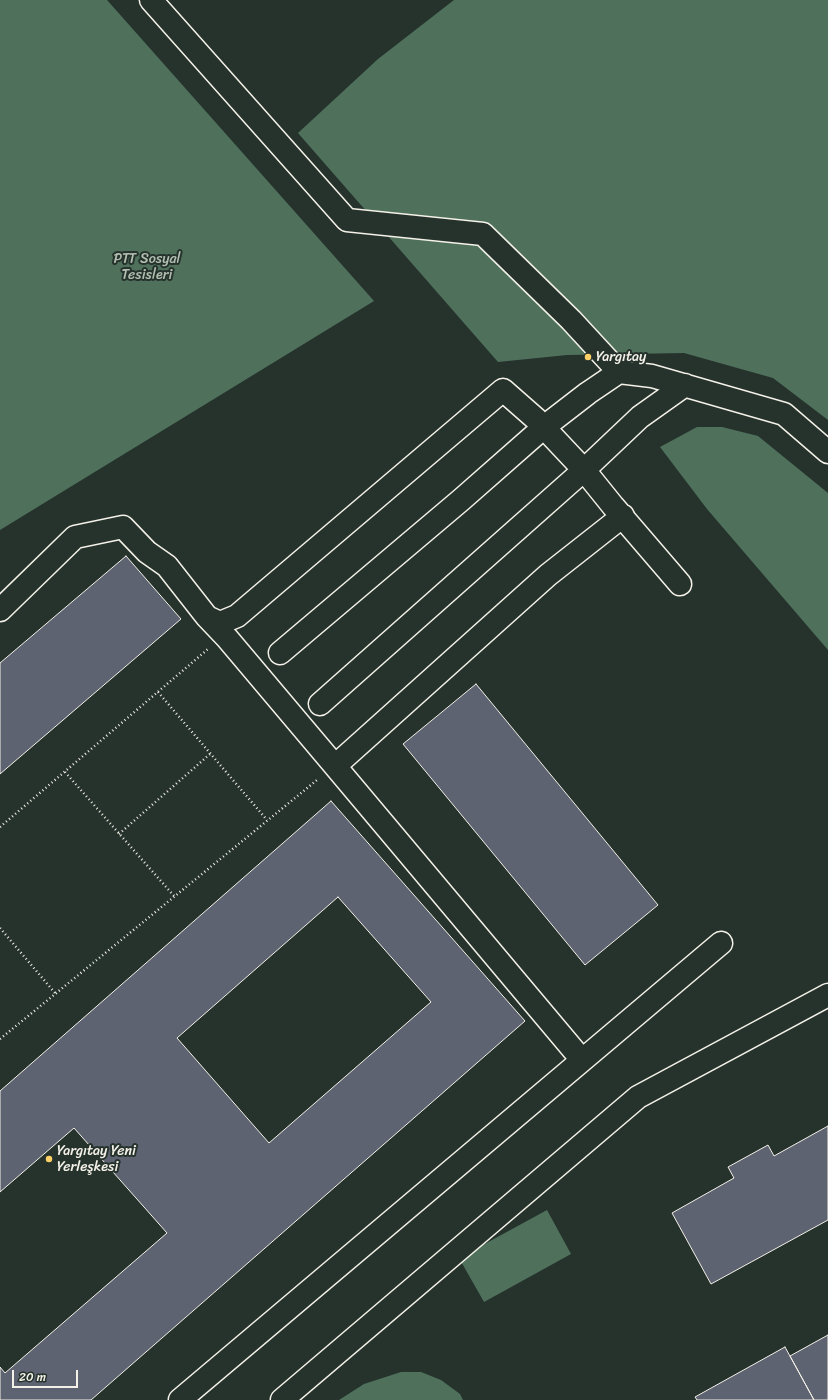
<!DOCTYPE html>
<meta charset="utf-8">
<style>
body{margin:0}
#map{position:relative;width:828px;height:1400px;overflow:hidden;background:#26332d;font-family:Sriracha,sans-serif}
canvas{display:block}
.scale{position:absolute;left:12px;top:1370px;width:66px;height:18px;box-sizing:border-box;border:2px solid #f4f1e8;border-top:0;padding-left:5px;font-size:12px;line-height:14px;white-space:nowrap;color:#f4f1e8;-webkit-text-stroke:3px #26332d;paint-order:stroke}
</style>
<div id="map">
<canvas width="828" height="1400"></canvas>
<div class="scale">20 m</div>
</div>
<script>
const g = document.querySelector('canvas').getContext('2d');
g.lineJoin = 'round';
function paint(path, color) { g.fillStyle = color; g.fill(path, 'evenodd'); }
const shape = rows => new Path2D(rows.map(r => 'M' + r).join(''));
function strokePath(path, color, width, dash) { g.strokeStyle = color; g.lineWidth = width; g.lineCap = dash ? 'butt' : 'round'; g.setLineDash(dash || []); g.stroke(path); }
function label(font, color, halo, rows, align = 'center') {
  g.font = font + ' Sriracha,sans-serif'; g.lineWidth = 4; g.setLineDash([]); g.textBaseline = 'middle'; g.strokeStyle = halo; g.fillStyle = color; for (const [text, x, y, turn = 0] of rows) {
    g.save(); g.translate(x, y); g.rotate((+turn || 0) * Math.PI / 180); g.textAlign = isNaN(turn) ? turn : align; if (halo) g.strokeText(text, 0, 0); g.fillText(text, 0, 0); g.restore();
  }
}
paint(shape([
 [0,0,107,0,374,301,0,530],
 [454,0,828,0,828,420,773,378,684,353,567,355,498,362,298,133,378,59],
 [697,427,722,427,758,436,828,493,828,650,707,509,660,447],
 [547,1210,571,1254,484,1302,459,1258],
 [401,1372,421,1372,441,1380,460,1394,463,1400,339,1400,364,1384]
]), '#4f715c');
const building = shape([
 [126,556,181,619,0,774,0,663,126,556],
 [476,684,658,905,585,965,403,744,476,684],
 [331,801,525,1021,91,1400,0,1400,0,1367,5,1373,167,1233,74,1128,0,1192,0,1091,331,801],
 [338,897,431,1002,269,1143,177,1038,338,897],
 [828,1126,828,1220,711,1284,672,1213,734,1178,728,1167,768,1145,774,1156,828,1126],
 [828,1335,828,1400,814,1400,790,1356,828,1335],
 [785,1347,814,1400,697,1400,695,1397,785,1347]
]);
paint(building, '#5d6371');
strokePath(building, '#f4f1e8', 1);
const minor = shape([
 [151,0,347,220,483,234,571,320,619,372],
 [0,610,75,537,123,527,147,552,167,566,207,617,220,623,237,616,503,390,536,419,584,470,613,506,680,584],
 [207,617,227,638,335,766,548,575,623,516],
 [280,653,461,500,544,427,588,393,619,372,652,376,784,414,828,452],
 [320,704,584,470,640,417,685,385],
 [335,766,582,1060],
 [180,1400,721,943],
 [282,1400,638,1097,828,995]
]);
strokePath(minor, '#f4f1e8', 25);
strokePath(shape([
 [158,692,267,820],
 [65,772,174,896],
 [0,827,208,649],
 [119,834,210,754],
 [0,928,55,993],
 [0,1039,317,780]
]), '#f4f1e8', 2.5, [1, 3]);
strokePath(minor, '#26332d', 22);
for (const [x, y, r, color] of [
 [588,357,4,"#ffd166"],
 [49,1159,4,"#ffd166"]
]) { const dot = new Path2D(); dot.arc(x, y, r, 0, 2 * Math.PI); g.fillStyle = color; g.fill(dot); strokePath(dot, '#26332d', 1.5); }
label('14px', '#b2beb0', '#26332d', [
 ["PTT Sosyal",147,259],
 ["Tesisleri",147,275]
]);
label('14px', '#f4f1e8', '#26332d', [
 ["Yargıtay",596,357],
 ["Yargıtay Yeni",57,1151],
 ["Yerleşkesi",57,1167]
], 'left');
</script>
